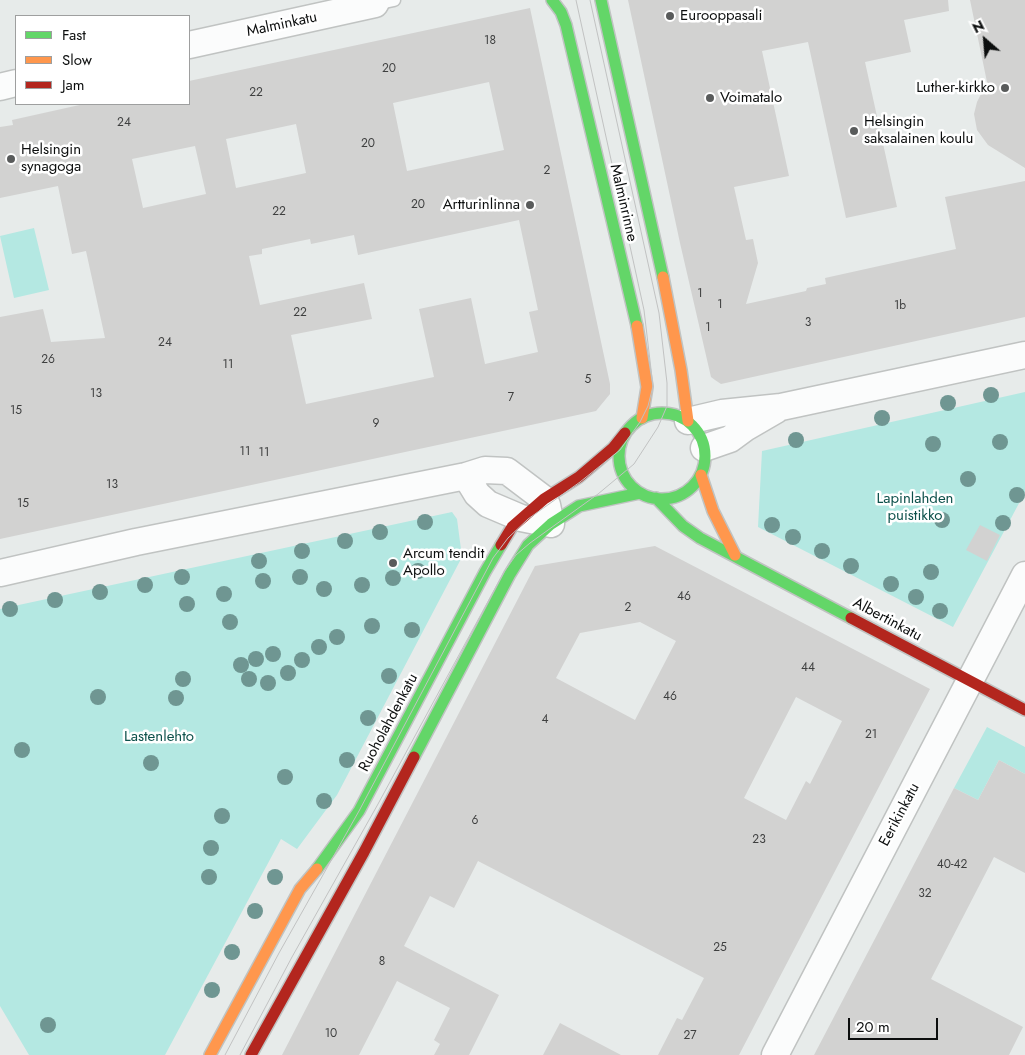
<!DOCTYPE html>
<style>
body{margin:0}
#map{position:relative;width:1025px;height:1055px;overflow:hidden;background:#e7ebea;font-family:Jost,sans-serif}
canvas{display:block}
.legend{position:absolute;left:15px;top:15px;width:175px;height:90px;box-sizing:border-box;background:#fff;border:1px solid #9e9f9f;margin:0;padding:6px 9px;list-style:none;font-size:15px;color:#0c0e0e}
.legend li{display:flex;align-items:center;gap:10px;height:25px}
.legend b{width:25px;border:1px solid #9e9f9f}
.north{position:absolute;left:960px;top:15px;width:50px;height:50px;-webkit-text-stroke:4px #fff;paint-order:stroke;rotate:333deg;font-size:14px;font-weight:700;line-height:20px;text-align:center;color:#0c0e0e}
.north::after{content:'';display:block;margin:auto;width:18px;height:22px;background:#0c0e0e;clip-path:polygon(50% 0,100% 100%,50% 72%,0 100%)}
.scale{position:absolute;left:848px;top:1018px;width:90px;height:22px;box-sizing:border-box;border:2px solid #0c0e0e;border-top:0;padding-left:6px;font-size:15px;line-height:18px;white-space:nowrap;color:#0c0e0e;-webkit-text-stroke:4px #fff;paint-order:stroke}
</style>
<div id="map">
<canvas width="1025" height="1055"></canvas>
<ul class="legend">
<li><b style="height:6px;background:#63d668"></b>Fast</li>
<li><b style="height:6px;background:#ff974d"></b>Slow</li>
<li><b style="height:6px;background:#b3261e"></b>Jam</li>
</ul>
<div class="north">N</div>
<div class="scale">20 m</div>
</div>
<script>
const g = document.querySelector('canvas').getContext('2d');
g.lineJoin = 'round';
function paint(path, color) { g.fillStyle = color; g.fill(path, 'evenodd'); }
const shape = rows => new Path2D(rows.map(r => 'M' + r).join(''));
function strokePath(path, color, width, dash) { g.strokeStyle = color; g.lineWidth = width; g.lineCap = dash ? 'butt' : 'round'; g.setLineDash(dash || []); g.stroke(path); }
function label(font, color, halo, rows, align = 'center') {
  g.font = font + ' Jost,sans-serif'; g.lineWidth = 5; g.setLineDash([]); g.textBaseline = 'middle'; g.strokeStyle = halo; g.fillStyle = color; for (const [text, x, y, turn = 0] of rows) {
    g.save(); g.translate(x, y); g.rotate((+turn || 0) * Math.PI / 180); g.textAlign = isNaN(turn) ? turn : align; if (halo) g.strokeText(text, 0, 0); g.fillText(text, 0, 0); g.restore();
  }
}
paint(shape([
 [34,228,49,290,14,298,0,236],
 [1025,392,1025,492,953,627,758,527,762,451],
 [452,512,457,519,462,557,337,795,297,849,281,839,165,1055,29,1055,0,1006,0,609],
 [987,727,1025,747,1025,774,999,760,978,800,954,788]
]), '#b4e8e2');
paint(shape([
 [628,0,948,0,949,11,904,20,911,52,865,62,897,207,846,218,808,42,762,51,789,176,734,187,746,240,753,239,758,263,746,304,806,291,807,288,826,284,825,278,956,249,945,197,1025,181,1025,317,721,384,715,380,711,377,680,243],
 [970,0,1025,0,1025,168,988,145,977,130,974,114,977,102,987,82],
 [530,8,610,384,610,394,596,411,0,539,0,317,43,309,51,342,105,338,86,251,72,254,58,186,0,198,0,127,13,125,12,120,84,104,189,104,189,81],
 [489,82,504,150,407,171,393,103],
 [296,124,306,173,236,188,226,139],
 [195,146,206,194,143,208,132,159],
 [519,220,538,310,529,312,538,352,485,364,471,298,419,309,434,377,306,404,291,335,372,319,364,283,260,305,249,256,262,254,262,249,310,239,311,244,354,235,358,255],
 [980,525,1000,535,987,561,966,550],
 [655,546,930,689,739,1055,658,1055,677,1018,682,1020,704,978,478,861,454,908,430,896,404,946,499,995,469,1055,434,1055,440,1044,434,1040,450,1008,397,981,359,1055,282,1055,535,566],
 [640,622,676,641,635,720,556,678,580,633],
 [796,697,842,721,810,784,806,781,786,820,744,798],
 [999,760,1025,774,1025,873,994,857,931,979,1023,1027,1009,1055,814,1055,954,788,978,800],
 [560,1023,621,1055,543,1055]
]), '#d2d2d1');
const lane = shape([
 [375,4,394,0]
]);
const street = shape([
 [189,45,375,4,377,0],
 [0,87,16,83],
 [688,421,722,413,781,407,1025,355],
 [704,448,730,439,745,428,776,410],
 [0,573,136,542,466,476,485,470,507,471,544,499,547,505,551,524,521,518,488,504,477,494,466,476],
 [775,1055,1025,575]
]);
const fast = shape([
 [552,0,561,12,566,25,637,326],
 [601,0,663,277],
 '619 456a43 43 0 1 1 86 0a43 43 0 1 1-86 0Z',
 [656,498,683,526,700,538,851,618],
 [414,757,510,574,528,545,551,524,579,506,640,493],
 [317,869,359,811,485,572,501,545]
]);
const slow = shape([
 [663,277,681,370,688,421],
 [637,326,647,387,642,418],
 [701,475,713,511,735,555],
 [210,1055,300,889,317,869]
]);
const jam = shape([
 [501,545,512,527,544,499,579,477,613,448,625,433],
 [851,618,1025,710],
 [251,1055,364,852,414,757]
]);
strokePath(lane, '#c0c3c2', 15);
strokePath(street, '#c0c3c2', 29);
strokePath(fast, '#c0c3c2', 14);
strokePath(slow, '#c0c3c2', 14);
strokePath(jam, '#c0c3c2', 14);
strokePath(lane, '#fbfcfc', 12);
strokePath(street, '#fbfcfc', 26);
strokePath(fast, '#63d668', 11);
strokePath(slow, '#ff974d', 11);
strokePath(jam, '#b3261e', 11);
strokePath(shape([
 [225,1055,279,953,359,811,493,558,508,538,528,519,580,482,620,450,640,422,648,406,653,386,644,310,576,0],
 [240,1055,292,957,378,804,504,572,516,555,530,543,598,494,634,464,658,427,667,406,667,383,659,313,590,0]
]), '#c1c2c2', 1);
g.fillStyle = '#6f9692';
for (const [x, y] of [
 [991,395],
 [948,403],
 [882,418],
 [796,440],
 [1000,442],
 [933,444],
 [968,479],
 [1017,495],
 [942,520],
 [425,522],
 [1003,523],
 [772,525],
 [380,532],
 [793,537],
 [345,541],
 [302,551],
 [822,551],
 [259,561],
 [851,566],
 [418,571],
 [931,572],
 [182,577],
 [300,577],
 [393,578],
 [263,581],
 [891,584],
 [145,585],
 [362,585],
 [324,589],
 [100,592],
 [224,594],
 [916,597],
 [55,600],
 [187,604],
 [10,609],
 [940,611],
 [230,622],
 [372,626],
 [412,630],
 [337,637],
 [319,647],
 [273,654],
 [256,659],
 [302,660],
 [241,665],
 [288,673],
 [389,676],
 [183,679],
 [249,679],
 [268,683],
 [98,697],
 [176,698],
 [368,718],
 [22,750],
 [347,760],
 [151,763],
 [285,777],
 [324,801],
 [222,816],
 [211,848],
 [209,877],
 [275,877],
 [255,911],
 [232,952],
 [212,990],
 [48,1025]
]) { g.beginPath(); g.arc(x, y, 8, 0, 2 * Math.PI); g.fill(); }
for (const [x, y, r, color] of [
 [670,16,5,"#595b5b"],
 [1005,88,5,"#595b5b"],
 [710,98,5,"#595b5b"],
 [854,131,5,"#595b5b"],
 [11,159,5,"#595b5b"],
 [530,205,5,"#595b5b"],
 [393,563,5,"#595b5b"]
]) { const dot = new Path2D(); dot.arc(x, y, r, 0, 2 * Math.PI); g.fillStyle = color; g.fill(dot); strokePath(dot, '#fff', 2); }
label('12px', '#3e3f3f', null, [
 ["18",490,41],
 ["20",389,69],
 ["22",256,93],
 ["24",124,123],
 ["20",368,144],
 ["2",547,171],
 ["20",418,205],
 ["22",279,212],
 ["1",700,294],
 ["1",720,305],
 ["1b",900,306],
 ["22",300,313],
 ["3",808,323],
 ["1",708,328],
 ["24",165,343],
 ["26",48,360],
 ["11",228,365],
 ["5",588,380],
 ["13",96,394],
 ["7",511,398],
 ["15",16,411],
 ["9",376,424],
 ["11",245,452],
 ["11",264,453],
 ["13",112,485],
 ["15",23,504],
 ["46",684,597],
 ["2",628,608],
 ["44",808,668],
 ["46",670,697],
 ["4",545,720],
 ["21",871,735],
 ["6",475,821],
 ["23",759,840],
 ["40-42",952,865],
 ["32",925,894],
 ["25",720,948],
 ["8",382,962],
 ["10",331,1034],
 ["27",690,1036]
]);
label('15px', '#0c0e0e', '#fff', [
 ["Eurooppasali",680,16],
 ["Luther-kirkko",995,88,"right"],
 ["Voimatalo",720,98],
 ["Helsingin",864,122],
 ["saksalainen koulu",864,139],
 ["Helsingin",21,150],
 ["synagoga",21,167],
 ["Artturinlinna",520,205,"right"],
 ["Arcum tendit",403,554],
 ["Apollo",403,571]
], 'left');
label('15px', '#0c0e0e', '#fff', [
 ["Malminkatu",282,25,-12],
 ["Malminrinne",623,203,77],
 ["Albertinkatu",887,620,28],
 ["Ruoholahdenkatu",389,723,-62],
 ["Eerikinkatu",900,815,-62]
]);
label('15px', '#0c504a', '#fff', [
 ["Lapinlahden",915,499],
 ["puistikko",915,516],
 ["Lastenlehto",159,737]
]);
</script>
